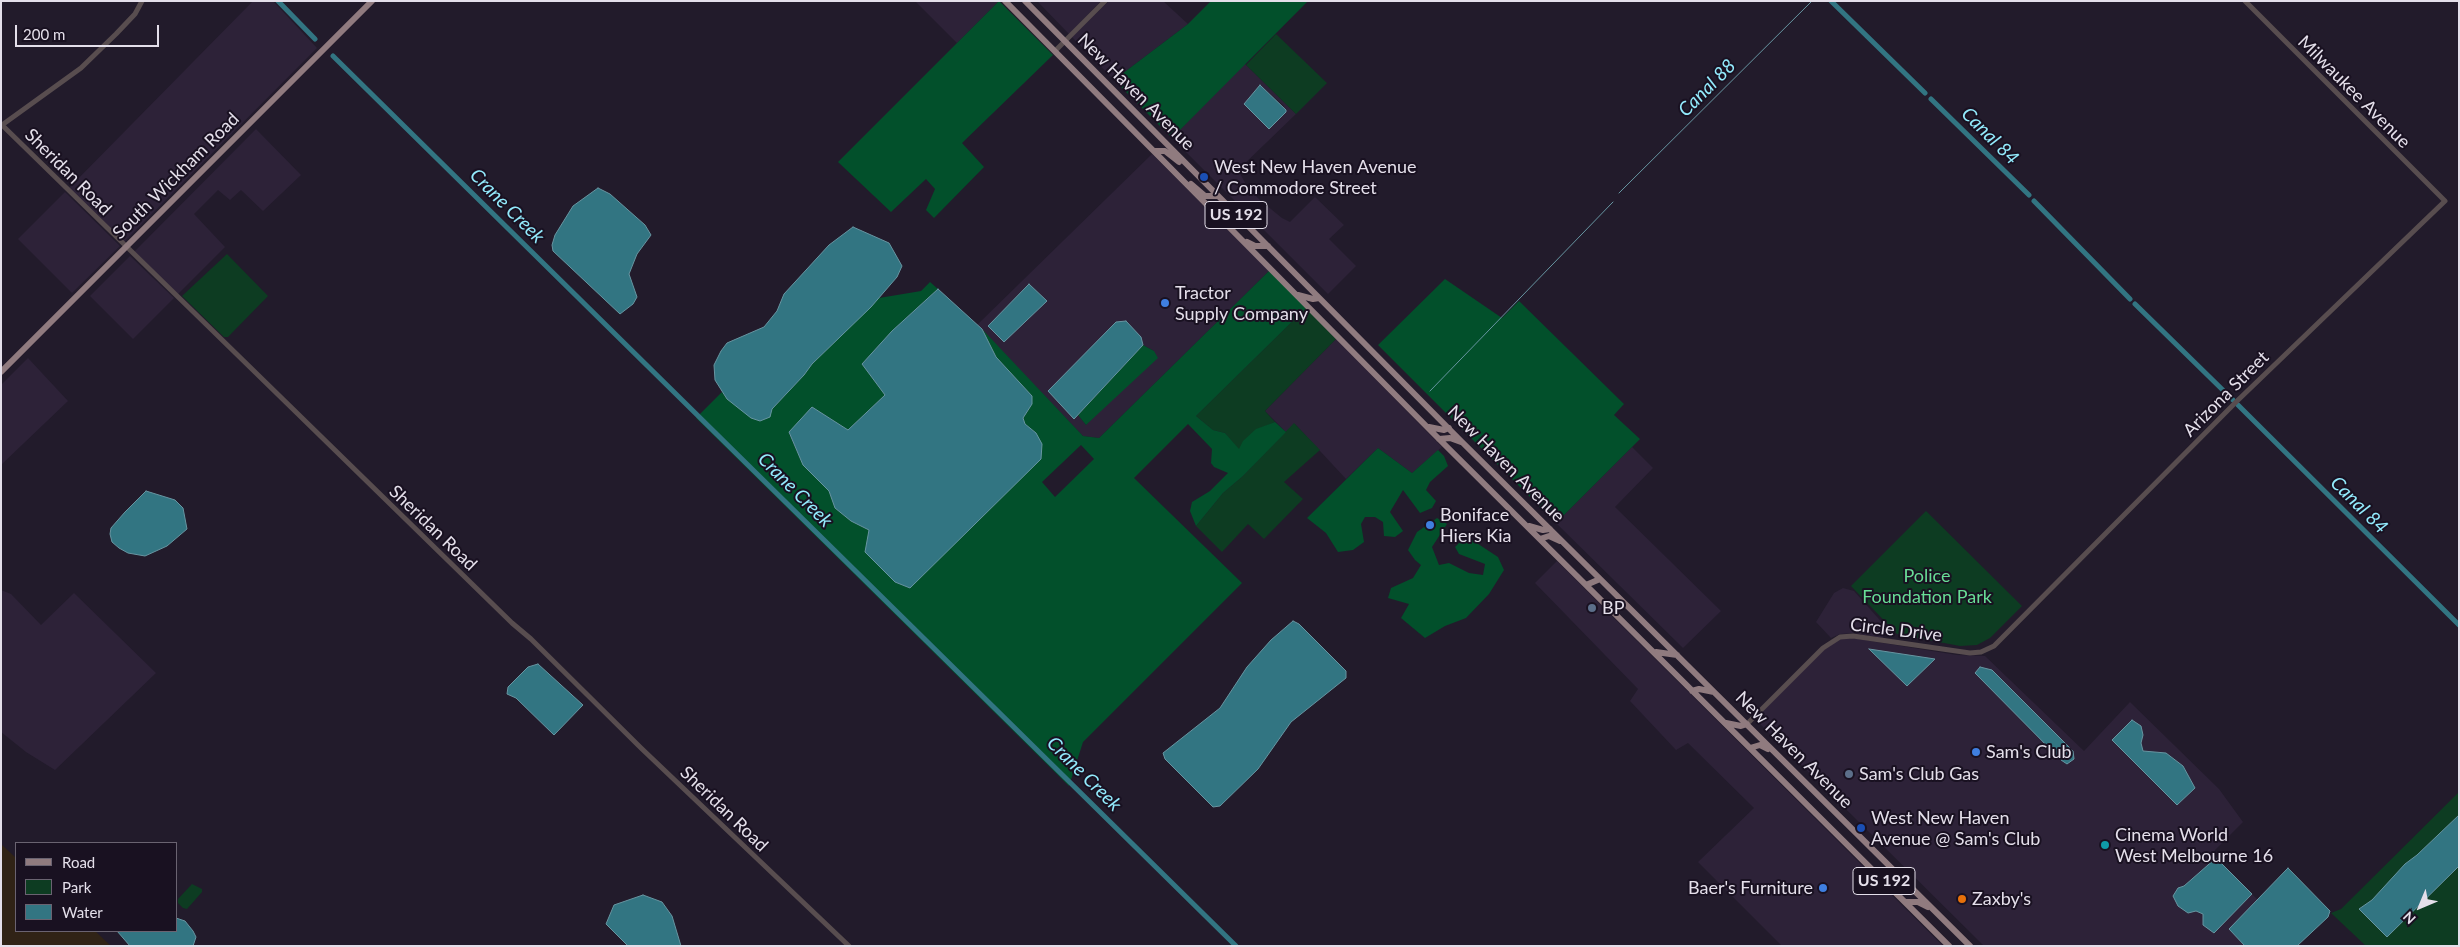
<!DOCTYPE html>
<style>
body{margin:0}
#map{position:relative;width:2460px;height:947px;overflow:hidden;background:#221b2b;font-family:Lato,sans-serif}
canvas{display:block}
.frame{position:absolute;inset:0;border:2px solid #e4dfea;pointer-events:none}
.legend{position:absolute;left:15px;top:842px;width:162px;height:90px;box-sizing:border-box;background:#191121;border:1px solid #6a6371;margin:0;padding:6px 9px;list-style:none;font-size:15px;color:#e4dfea}
.legend li{display:flex;align-items:center;gap:10px;height:25px}
.legend b{width:25px;border:1px solid #6a6371}
.north{position:absolute;left:2395px;top:882px;width:50px;height:50px;-webkit-text-stroke:4px #191121;paint-order:stroke;rotate:225deg;font-size:14px;font-weight:700;line-height:20px;text-align:center;color:#e4dfea}
.north::after{content:'';display:block;margin:auto;width:18px;height:22px;background:#e4dfea;clip-path:polygon(50% 0,100% 100%,50% 72%,0 100%)}
.scale{position:absolute;left:15px;top:25px;width:144px;height:22px;box-sizing:border-box;border:2px solid #e4dfea;border-top:0;padding-left:6px;font-size:15px;line-height:18px;white-space:nowrap;color:#e4dfea;-webkit-text-stroke:4px #191121;paint-order:stroke}
</style>
<div id="map">
<canvas width="2460" height="947"></canvas>
<div class="frame"></div>
<ul class="legend">
<li><b style="height:6px;background:#907b7f"></b>Road</li>
<li><b style="height:14px;background:#0d3c22"></b>Park</li>
<li><b style="height:14px;background:#327582"></b>Water</li>
</ul>
<div class="north">N</div>
<div class="scale">200 m</div>
</div>
<script>
const g = document.querySelector('canvas').getContext('2d');
g.lineJoin = 'round';
function paint(path, color) { g.fillStyle = color; g.fill(path, 'evenodd'); }
const shape = rows => new Path2D(rows.map(r => 'M' + r).join(''));
function strokePath(path, color, width, dash) { g.strokeStyle = color; g.lineWidth = width; g.lineCap = dash ? 'butt' : 'round'; g.setLineDash(dash || []); g.stroke(path); }
function label(font, color, halo, rows, align = 'center') {
  g.font = font + ' Lato,sans-serif'; g.lineWidth = 4; g.setLineDash([]); g.textBaseline = 'middle'; g.strokeStyle = halo; g.fillStyle = color; for (const [text, x, y, turn = 0] of rows) {
    g.save(); g.translate(x, y); g.rotate((+turn || 0) * Math.PI / 180); g.textAlign = isNaN(turn) ? turn : align; if (halo) g.strokeText(text, 0, 0); g.fillText(text, 0, 0); g.restore();
  }
}
paint(shape([
 [253,1,273,1,317,48,124,242,69,188],
 [915,1,999,1,957,43],
 [1037,1,1101,1,1069,34],
 [1109,1,1163,1,1188,24,1114,80,1072,37],
 [1244,63,1296,114,1238,170,1248,188,1261,201,1282,218,1290,222,1315,197,1344,225,1329,239,1356,266,1328,294,1172,138],
 [1260,85,1284,106,1269,129,1244,104],
 [256,129,301,175,263,211,241,190,230,200,218,190,194,214,225,247,178,294,134,252],
 [1152,154,1269,271,1099,438,1083,436,977,325],
 [1141,337,1143,345,1154,351,1086,425,1078,415],
 [65,192,120,246,72,293,18,239],
 [130,256,174,298,133,339,90,296],
 [1336,339,1442,447,1412,473,1378,448,1346,479,1295,424,1286,432,1265,411],
 [28,358,68,401,1,465,1,385],
 [1632,447,1653,468,1615,507,1721,611,1683,648,1556,523],
 [1557,561,1558,562,1943,946,1782,946,1698,862,1754,808,1688,743,1676,750,1630,701,1638,689,1535,583],
 [1843,588,1854,591,1886,627,1883,638,1853,633,1840,634,1831,638,1816,622,1834,593],
 [1,590,11,594,41,625,74,593,156,673,55,770,26,752,1,732],
 [1852,638,1957,655,1985,656,2084,751,2130,702,2219,789,2243,822,2215,850,2216,858,2184,886,2181,886,2196,911,2203,914,2204,918,2249,898,2252,894,2258,900,2229,929,2245,946,1984,946,1755,719,1825,649,1840,639],
 [2132,721,2143,735,2141,743,2143,751,2166,753,2183,766,2195,788,2177,805,2113,740]
]), '#2d2238');
paint(shape([
 [1,844,16,858,16,931,95,931,111,946,1,946]
]), '#302316');
paint(shape([
 [1276,34,1327,83,1296,114,1246,65],
 [227,254,268,296,228,337,224,337,182,296],
 [1306,308,1336,339,1265,411,1275,422,1256,430,1239,450,1225,433,1213,430,1196,416],
 [1294,423,1320,450,1284,482,1303,499,1264,539,1248,524,1222,552,1196,526,1223,493,1243,476],
 [1926,511,2022,606,1990,638,1977,645,1960,646,1897,634,1851,586],
 [2459,792,2459,815,2417,855,2405,864,2372,900,2359,909,2387,937,2459,866,2459,946,2366,946,2331,913,2341,909],
 [192,884,202,889,202,892,187,909,183,908,178,903,178,899]
]), '#0d3c22');
paint(shape([
 [999,1,1053,55,962,143,984,167,934,218,926,210,935,189,926,179,891,212,838,162],
 [1211,1,1308,1,1172,138,1114,80,1188,24],
 [1269,271,1306,308,1196,416,1213,430,1225,433,1239,449,1243,441,1256,429,1275,422,1286,432,1243,476,1223,493,1196,526,1190,511,1192,502,1210,491,1228,473,1214,467,1211,463,1212,449,1188,424,1134,478,1242,583,1083,742,1069,786,696,418,722,392,727,399,772,409,804,375,812,364,879,298,921,291,930,282,938,289,892,331,862,364,885,395,848,430,812,407,789,433,803,465,829,491,835,508,851,521,869,530,866,553,895,582,910,588,1036,433,1025,424,1023,418,1032,404,1032,396,996,357,982,329,1083,436,1099,438],
 [1081,445,1094,459,1055,497,1042,482],
 [1445,279,1502,318,1519,301,1624,404,1614,415,1640,439,1556,523,1378,345],
 [1143,345,1154,351,1158,358,1086,425,1078,415],
 [1378,448,1412,473,1438,450,1444,456,1448,466,1430,482,1426,490,1436,501,1432,508,1420,513,1403,490,1390,512,1403,531,1395,537,1384,536,1383,522,1375,517,1365,517,1361,524,1364,542,1353,550,1338,552,1326,533,1307,518],
 [1437,518,1447,524,1432,547,1439,565,1449,563,1469,573,1483,575,1485,564,1459,554,1455,547,1466,536,1498,557,1504,570,1489,594,1466,618,1445,626,1425,638,1401,618,1409,604,1388,598,1391,588,1413,578,1421,565,1415,560,1408,550,1417,532]
]), '#02502b');
const water = shape([
 [1260,85,1286,110,1286,112,1269,129,1244,104,1260,85],
 [598,188,610,194,645,225,651,235,637,254,629,274,637,297,633,304,620,314,553,251,552,245,555,235,573,206,598,188],
 [853,227,889,243,902,266,897,277,871,307,812,364,804,375,772,409,770,417,760,421,751,418,727,399,715,380,714,365,721,351,727,343,764,327,777,311,784,294,829,245,853,227],
 [1029,284,1047,301,1004,342,988,326,1029,284],
 [938,289,982,329,996,357,1032,396,1032,404,1023,418,1025,424,1036,433,1042,444,1041,459,910,588,895,582,865,552,869,530,851,521,835,508,829,491,803,465,789,432,812,407,848,430,885,395,862,364,892,331,938,289],
 [1126,321,1141,337,1143,345,1074,419,1048,391,1116,322,1126,321],
 [146,491,175,500,183,508,187,529,167,546,145,556,128,553,119,548,112,542,110,534,111,528,125,512,146,491],
 [1293,621,1299,624,1346,671,1346,678,1291,722,1258,769,1220,806,1213,807,1165,759,1163,753,1220,708,1247,667,1271,640,1293,621],
 [1869,649,1935,659,1907,686,1869,649],
 [538,664,583,705,554,735,516,698,507,694,508,687,528,667,538,664],
 [1980,667,1992,670,2073,751,2074,759,2067,764,2061,760,1975,673,1980,667],
 [2132,720,2141,726,2143,735,2141,743,2143,751,2166,753,2183,766,2195,788,2177,805,2112,740,2132,720],
 [2459,815,2459,866,2387,937,2359,909,2372,900,2405,864,2417,855,2459,815],
 [2216,858,2252,894,2214,933,2203,925,2203,914,2196,911,2188,913,2178,906,2173,896,2178,888,2184,886,2216,858],
 [2288,868,2330,911,2328,917,2297,946,2245,946,2229,929,2288,868],
 [643,895,662,902,672,916,681,946,628,946,606,924,614,905,643,895],
 [176,918,185,921,193,931,196,937,193,946,130,946,117,931,176,931,176,918]
]);
paint(water, '#327582');
strokePath(water, '#6795a1', 1);
strokePath(shape([
 [1619,193,1812,1],
 [1430,391,1613,202]
]), '#6795a1', 1);
strokePath(shape([
 [278,1,315,39],
 [1831,1,1925,93],
 [333,56,1236,946],
 [1931,99,2029,195],
 [2034,201,2130,299],
 [2135,304,2233,400],
 [2238,405,2459,625]
]), '#327582', 5);
strokePath(shape([
 [142,1,135,14,116,34,81,68,2,125,512,623,531,639,641,748,849,946],
 [1055,51,1105,1],
 [1747,724,1823,648,1840,637,1853,636,1970,653,1981,652,1994,646,2236,402,2445,201,2245,1]
]), '#584d4f', 5);
strokePath(shape([
 [1005,1,1439,439,1949,946],
 [1025,1,1462,442,1970,946],
 [1154,151,1165,151,1179,162],
 [1191,184,1205,196,1218,196],
 [1247,242,1255,246,1268,246],
 [1298,295,1313,299,1319,298],
 [1,372,372,1],
 [1429,427,1444,430,1449,428],
 [1439,439,1450,438,1461,442],
 [1529,526,1543,530,1550,529],
 [1540,539,1549,536,1560,541],
 [1586,585,1600,579],
 [1656,652,1677,655],
 [1692,691,1699,689,1714,692],
 [1726,723,1741,726,1747,724],
 [1750,748,1760,745,1768,749],
 [1891,884,1900,889,1910,887],
 [1906,902,1918,902,1928,907]
]), '#907b7f', 6);
for (const [x, y, r, color] of [
 [1204,177,5,"#1a4fb4"],
 [1165,303,5,"#3f7fe0"],
 [1430,525,5,"#3f7fe0"],
 [1592,608,5,"#5c6f8a"],
 [1976,752,5,"#3f7fe0"],
 [1849,774,5,"#5c6f8a"],
 [1861,828,5,"#1a4fb4"],
 [2105,845,5,"#0f9aa8"],
 [1823,888,5,"#3f7fe0"],
 [1962,899,5,"#e8710a"]
]) { const dot = new Path2D(); dot.arc(x, y, r, 0, 2 * Math.PI); g.fillStyle = color; g.fill(dot); strokePath(dot, '#191121', 2); }
for (const [x, y, w] of [
 [1236,215,62],
 [1884,881,62]
]) { const box = new Path2D(); box.roundRect(x - w / 2, y - 13.5, w, 27, 4); g.fillStyle = '#191121'; g.fill(box); strokePath(box, '#e4dfea', 1); }
label('bold 16px', '#e4dfea', null, [
 ["US 192",1236,215],
 ["US 192",1884,881]
]);
label('18px', '#e4dfea', '#191121', [
 ["New Haven Avenue",1136,92,45],
 ["Milwaukee Avenue",2354,92,45],
 ["Sheridan Road",68,172,45],
 ["South Wickham Road",176,176,-45],
 ["Arizona Street",2226,394,-45],
 ["New Haven Avenue",1506,464,45],
 ["Sheridan Road",433,528,44],
 ["Circle Drive",1896,630,7],
 ["New Haven Avenue",1794,750,45],
 ["Sheridan Road",724,809,44]
]);
label('18px', '#e4dfea', '#191121', [
 ["West New Haven Avenue",1214,167],
 ["/ Commodore Street",1214,188],
 ["Tractor",1175,293],
 ["Supply Company",1175,314],
 ["Boniface",1440,515],
 ["Hiers Kia",1440,536],
 ["BP",1602,608],
 ["Sam's Club",1986,752],
 ["Sam's Club Gas",1859,774],
 ["West New Haven",1871,818],
 ["Avenue @ Sam's Club",1871,839],
 ["Cinema World",2115,835],
 ["West Melbourne 16",2115,856],
 ["Baer's Furniture",1813,888,"right"],
 ["Zaxby's",1972,899]
], 'left');
label('18px', '#68dd96', '#191121', [
 ["Police",1927,576],
 ["Foundation Park",1927,597]
]);
label('italic 19px', '#93ebfd', '#191121', [
 ["Canal 88",1707,88,-45],
 ["Canal 84",1990,136,45],
 ["Crane Creek",507,206,45],
 ["Crane Creek",795,490,45],
 ["Canal 84",2359,505,45],
 ["Crane Creek",1084,774,45]
]);
</script>
